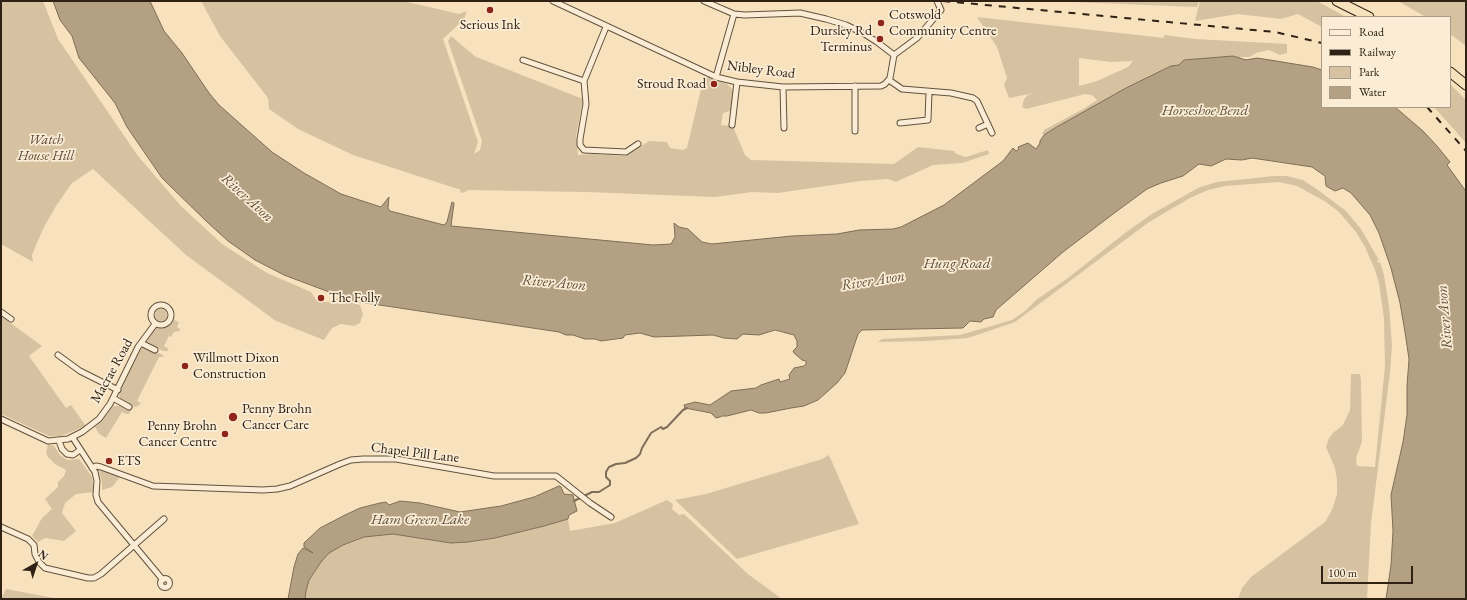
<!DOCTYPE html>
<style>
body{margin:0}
#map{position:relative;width:1467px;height:600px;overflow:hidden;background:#f8e2be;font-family:"EB Garamond",serif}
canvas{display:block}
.frame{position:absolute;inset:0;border:2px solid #2f2214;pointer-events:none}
.legend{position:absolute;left:1321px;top:16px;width:130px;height:92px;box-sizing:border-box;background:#faecd5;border:1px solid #a99b88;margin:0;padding:5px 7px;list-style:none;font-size:12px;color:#2f2214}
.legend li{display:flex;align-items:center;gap:8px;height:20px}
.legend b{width:20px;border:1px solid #a99b88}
.north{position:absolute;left:16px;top:544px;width:40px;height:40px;-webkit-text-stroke:3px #faecd5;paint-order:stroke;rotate:39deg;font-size:11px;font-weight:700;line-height:16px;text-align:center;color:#2f2214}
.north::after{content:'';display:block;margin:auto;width:14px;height:18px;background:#2f2214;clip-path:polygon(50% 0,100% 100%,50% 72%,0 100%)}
.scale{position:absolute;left:1321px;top:566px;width:92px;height:18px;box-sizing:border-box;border:2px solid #2f2214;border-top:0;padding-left:5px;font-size:12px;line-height:14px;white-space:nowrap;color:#2f2214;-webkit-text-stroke:3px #faecd5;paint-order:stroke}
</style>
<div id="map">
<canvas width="1467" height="600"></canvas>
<div class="frame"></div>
<ul class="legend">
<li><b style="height:5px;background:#faecd5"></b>Road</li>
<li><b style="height:5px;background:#2f2214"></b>Railway</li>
<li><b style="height:11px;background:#d6c1a1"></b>Park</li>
<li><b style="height:11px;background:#b4a184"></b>Water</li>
</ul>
<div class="north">N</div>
<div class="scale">100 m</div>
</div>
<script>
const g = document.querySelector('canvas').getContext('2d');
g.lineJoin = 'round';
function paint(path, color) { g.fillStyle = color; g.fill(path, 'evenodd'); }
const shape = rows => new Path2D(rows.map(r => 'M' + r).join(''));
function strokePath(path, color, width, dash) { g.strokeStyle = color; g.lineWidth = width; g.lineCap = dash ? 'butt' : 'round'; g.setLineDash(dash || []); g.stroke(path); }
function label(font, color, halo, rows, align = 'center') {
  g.font = font + ' "EB Garamond",serif'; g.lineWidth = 3.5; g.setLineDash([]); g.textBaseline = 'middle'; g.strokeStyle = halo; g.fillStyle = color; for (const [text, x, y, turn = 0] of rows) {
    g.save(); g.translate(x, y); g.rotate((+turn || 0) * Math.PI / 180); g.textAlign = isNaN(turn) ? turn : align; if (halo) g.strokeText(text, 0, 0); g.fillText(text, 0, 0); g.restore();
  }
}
paint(shape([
 [1,1,43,1,58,39,138,156,181,206,222,244,267,273,311,292,314,297,318,302,329,302,334,298,360,305,363,314,360,323,354,326,341,324,332,328,324,340,276,321,186,255,93,169,72,183,56,206,44,227,36,245,32,255,33,262,1,244],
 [150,1,164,31,182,53,209,93,219,105,272,152,304,173,341,194,381,207,389,197,388,208,390,211,440,224,444,225,447,222,452,202,454,203,451,226,653,245,671,244,675,237,674,223,679,227,688,229,702,242,712,244,792,236,837,234,859,230,893,229,901,227,944,205,1003,161,1013,148,1016,151,1019,149,1018,147,1028,143,1036,149,1044,138,1044,135,1042,133,1044,131,1044,130,1085,108,1097,100,1092,95,1085,94,1026,109,1022,107,1024,99,1028,95,1034,93,1009,98,1004,85,1007,78,997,47,977,17,1164,38,1164,35,1195,39,1287,44,1287,53,1280,55,1269,50,1256,53,1250,57,1239,57,1246,60,1254,58,1274,60,1322,70,980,226,506,275,194,130],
 [1079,58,1111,62,1133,61,1128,67,1097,81,1079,86],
 [201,1,403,1,459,14,467,11,464,19,443,39,478,142,474,154,480,150,482,141,448,41,451,36,476,57,583,99,576,136,578,155,590,154,627,156,649,141,667,142,670,148,683,150,687,148,704,76,727,84,733,90,732,107,730,111,723,113,721,125,734,126,734,129,745,155,751,160,894,164,918,147,954,151,956,154,966,157,988,150,989,154,962,163,933,165,896,182,888,179,860,181,778,193,752,192,715,197,586,192,468,190,463,193,460,192,461,190,353,155,298,129,269,109,268,98,220,36],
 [1047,1,1199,1,1197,7],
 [1200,1,1317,1,1346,17,1322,17,1322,27,1298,14,1281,19,1238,14,1195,21],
 [1398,1,1466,1,1466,46,1450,34,1450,17,1426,17],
 [1450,84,1466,100,1466,143,1434,107,1450,107],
 [1274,176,1287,176,1303,180,1318,190,1346,211,1361,229,1376,255,1379,260,1377,261,1378,263,1380,262,1384,275,1389,306,1392,345,1390,373,1371,523,1367,599,1238,599,1242,588,1251,577,1325,522,1332,510,1337,494,1337,480,1335,468,1326,447,1329,438,1333,433,1343,425,1350,410,1351,374,1360,374,1361,380,1362,442,1356,458,1357,466,1375,467,1385,366,1384,319,1379,283,1375,270,1365,247,1356,232,1339,212,1326,202,1297,186,1279,182,1225,186,1208,190,1190,198,1149,222,1015,322,968,338,927,341,878,342,882,339,960,335,1012,320,1025,311,1036,300,1068,278,1125,233,1152,214,1198,188,1217,182],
 '155 315a6 6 0 1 1 12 0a6 6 0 1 1-12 0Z',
 [1,316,42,346,29,356,66,408,71,405,86,426,61,436,49,436,1,414],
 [174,320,179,322,177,327,180,329,180,331,174,332,171,337,169,336,164,346,169,349,167,351,163,351,147,342,147,339,156,327,165,326],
 [142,347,146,347,163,355,164,357,159,357,137,401,141,403,138,406,135,407,120,398,119,394],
 [120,404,127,408,130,411,129,414,127,414,122,412,106,438,99,434,95,427,102,421,113,406,119,406],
 [48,444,54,446,60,455,67,460,79,459,92,477,94,492,76,494,65,503,62,513,76,531,64,541,45,538,38,542,32,536,42,518,52,509,45,499,58,487,58,482,64,476,66,470,55,464,48,457,46,453],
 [829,455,859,524,737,559,675,500,706,494,822,459],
 [101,470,103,470,120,477,112,487,102,490,102,482,99,472],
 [667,500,673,504,672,509,679,515,684,514,748,574,782,599,305,599,306,591,309,580,321,562,329,553,343,545,364,537,393,534,451,543,468,542,495,538,544,526,568,519,570,531,615,523],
 [6,589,59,599,1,599]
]), '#d6c1a1');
const water = shape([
 [53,1,150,1,164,31,182,53,209,93,219,105,272,152,304,173,341,194,381,207,389,197,388,208,390,211,440,224,444,225,447,222,452,202,454,203,451,226,653,245,671,244,675,237,674,223,679,227,688,229,702,242,712,244,792,236,837,234,859,230,893,229,901,227,944,205,1003,161,1013,148,1016,151,1019,149,1018,147,1028,143,1036,149,1040,143,1040,141,1044,135,1055,128,1126,88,1171,66,1179,65,1184,60,1233,56,1246,60,1257,58,1313,67,1322,70,1322,107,1395,107,1423,131,1437,146,1450,162,1447,165,1465,190,1466,190,1466,599,1386,599,1391,565,1393,531,1391,495,1403,442,1407,415,1407,386,1409,359,1405,332,1400,303,1391,268,1379,233,1370,215,1351,193,1343,188,1335,191,1326,186,1325,176,1312,167,1252,158,1242,160,1226,159,1211,166,1199,164,1183,176,1161,183,1147,189,1117,211,1063,252,996,310,993,317,984,319,981,322,970,321,963,328,862,330,858,334,845,373,837,383,818,400,804,406,791,408,766,413,759,413,751,410,727,416,722,416,720,417,716,418,711,413,685,408,684,405,695,402,710,405,731,391,756,388,761,385,779,379,780,382,790,379,789,375,794,368,804,366,806,364,806,361,802,360,794,353,793,351,797,347,797,341,794,335,775,330,759,335,743,334,737,339,724,338,713,335,654,337,640,333,625,335,623,338,601,341,595,339,585,339,573,335,566,335,559,332,353,301,284,275,255,260,228,241,206,221,162,178,127,127,115,103,79,58,72,36,60,20,53,1],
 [559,486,561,487,564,494,573,495,577,511,569,515,568,519,544,526,495,538,468,542,451,543,393,534,364,537,343,545,329,553,321,562,309,580,306,591,305,599,288,599,294,567,298,554,303,548,313,553,304,547,304,543,320,528,345,515,360,508,380,503,386,502,389,505,400,501,420,503,460,512,501,506,534,497,559,486]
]);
paint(water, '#b4a184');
strokePath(water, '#7f6e57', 1);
strokePath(shape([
 [574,501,592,492,599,492,607,487,610,485,610,481,606,477,606,472,609,467,616,464,625,463,636,458,640,454,642,448,651,433,661,427,663,429,667,427,683,410,687,408]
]), '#7f6e57', 2);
const street = shape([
 [553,1,716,77,737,82,783,87,881,86,885,84,890,78,894,55,917,38,941,10,937,1],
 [704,1,734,14,745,15,800,13,826,19,846,25,863,33,877,42,894,55],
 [523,60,584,81,606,27],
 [716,77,734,14],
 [889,80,902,89,951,93,973,98,977,101,992,133],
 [584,81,586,104,580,139,580,145,584,150,626,152,638,144],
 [855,86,855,131],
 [783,87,784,128],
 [900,123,928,120,929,92],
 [732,125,737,82],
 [979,128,988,124],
 '151 315a10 10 0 1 1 20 0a10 10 0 1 1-20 0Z',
 [1,312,11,319],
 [141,343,155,350],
 [58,355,80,371,118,390],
 [113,398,129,407],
 [1,419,48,441,68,439,82,432,99,419,110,404,138,347,155,324],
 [73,438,95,472,97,481,96,495,98,502,163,580],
 [59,441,62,449,67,454,73,455,80,450],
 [92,468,96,466,101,467,153,486,263,490,277,489,290,486,340,464,351,460,363,459,396,459,494,476,556,476,590,503,611,517],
 [1,527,28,539,34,545,35,554,39,562,45,568,88,578,94,578,101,574,164,519],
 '160.5 583a4.5 4.5 0 1 1 9 0a4.5 4.5 0 1 1-9 0Z'
]);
const highway = shape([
 [1337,1,1369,17],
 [1450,72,1466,85]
]);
strokePath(street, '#61523e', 7);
strokePath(highway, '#2f2214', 11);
strokePath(street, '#faecd5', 5);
strokePath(highway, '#f8e2be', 9);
strokePath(shape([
 [943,1,1275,32,1322,43],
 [1427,107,1466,151]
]), '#2f2214', 2, [7, 7]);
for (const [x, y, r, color] of [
 [490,10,4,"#8f2418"],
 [881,23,4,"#8f2418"],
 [880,39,4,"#8f2418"],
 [714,84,4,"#8f2418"],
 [321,298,4,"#8f2418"],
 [185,366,4,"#8f2418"],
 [233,417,5,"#8f2418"],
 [225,434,4,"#8f2418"],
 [109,461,4,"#8f2418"]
]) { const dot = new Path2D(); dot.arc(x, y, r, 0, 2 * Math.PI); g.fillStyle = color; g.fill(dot); strokePath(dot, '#faecd5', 1.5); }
label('14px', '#2f2214', '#faecd5', [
 ["Cotswold",889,15],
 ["Community Centre",889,31],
 ["Serious Ink",490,25,"center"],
 ["Dursley Rd",872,31,"right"],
 ["Terminus",872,47,"right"],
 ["Stroud Road",706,84,"right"],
 ["The Folly",329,298],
 ["Willmott Dixon",193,358],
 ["Construction",193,374],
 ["Penny Brohn",242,409],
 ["Cancer Care",242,425],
 ["Penny Brohn",217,426,"right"],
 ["Cancer Centre",217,442,"right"],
 ["ETS",117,461]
], 'left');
label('14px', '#2f2214', '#faecd5', [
 ["Nibley Road",761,70,7],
 ["Macrae Road",112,371,-61],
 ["Chapel Pill Lane",415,453,7]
]);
label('italic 14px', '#594a37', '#faecd5', [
 ["Watch",46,140],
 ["House Hill",46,156]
]);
label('italic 15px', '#5e4e3b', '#faecd5', [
 ["Horseshoe Bend",1205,111],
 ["River Avon",247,198,42],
 ["Hung Road",957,264],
 ["River Avon",873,281,-9],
 ["River Avon",554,283,5],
 ["River Avon",1445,317,-95],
 ["Ham Green Lake",420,520]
]);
</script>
